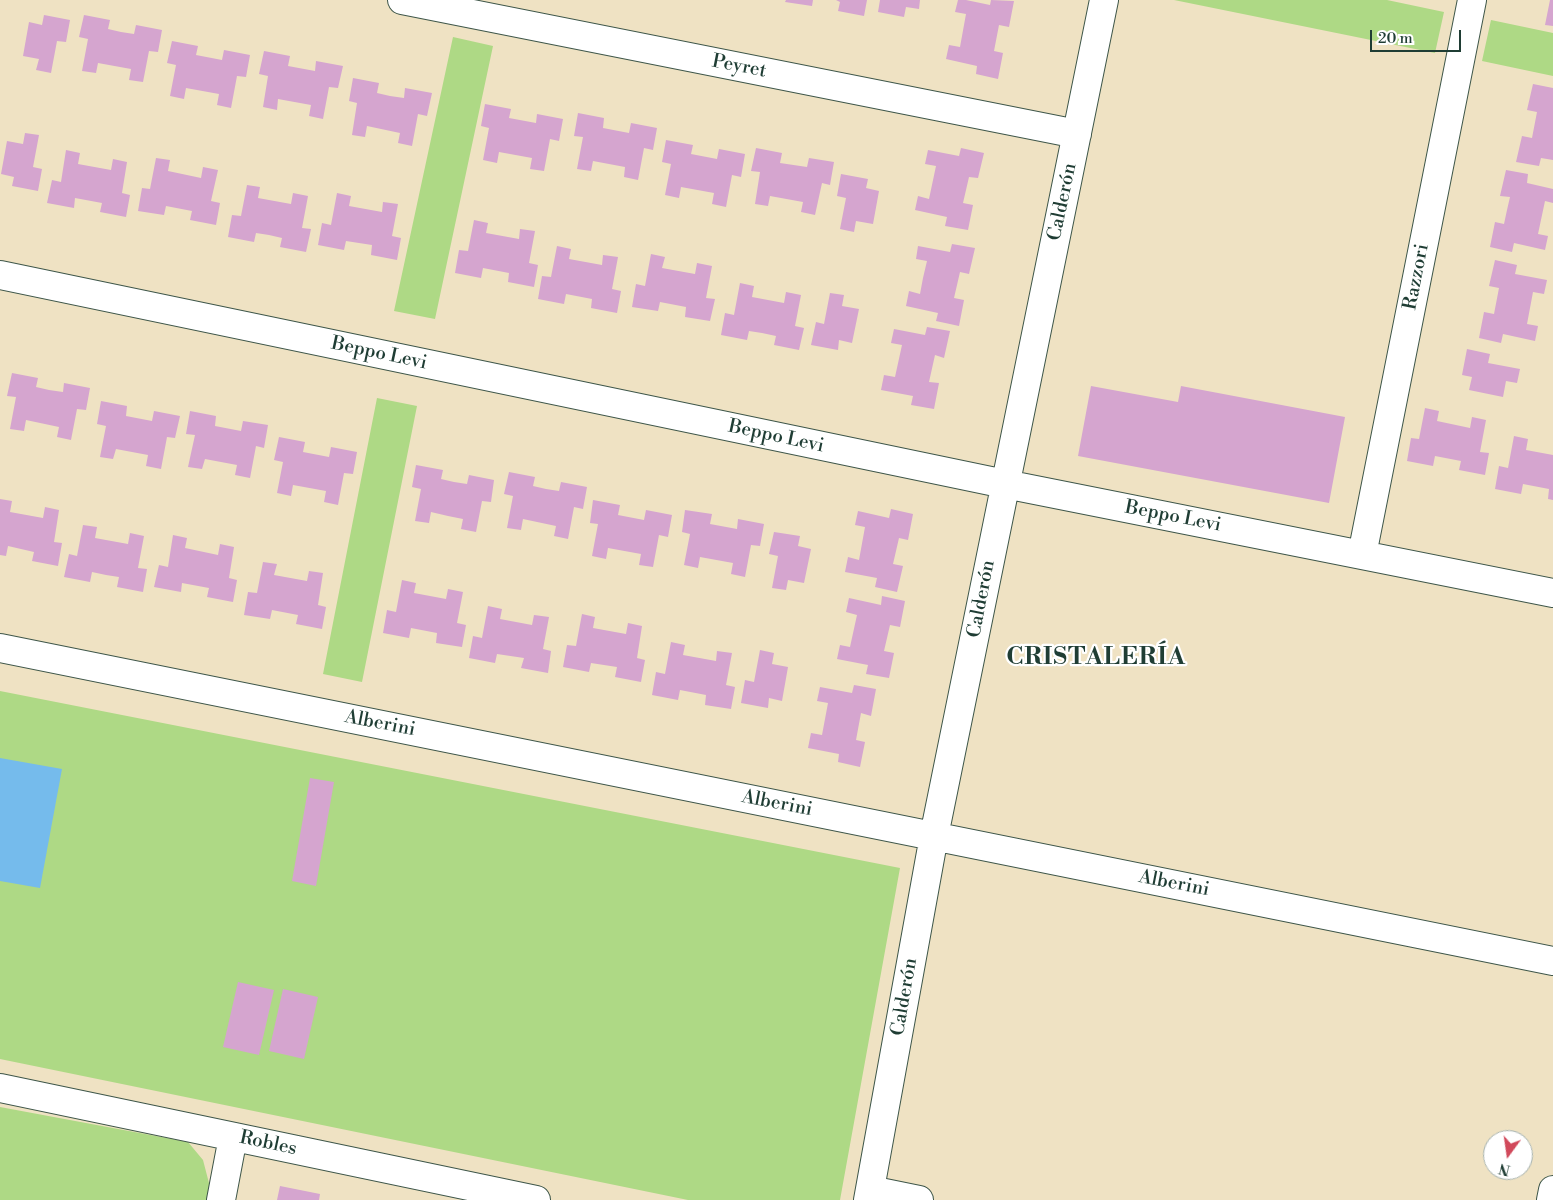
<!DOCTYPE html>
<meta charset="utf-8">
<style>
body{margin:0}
#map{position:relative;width:1553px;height:1200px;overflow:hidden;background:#efe2c3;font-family:"Libre Bodoni",serif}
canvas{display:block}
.north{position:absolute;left:1483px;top:1130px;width:50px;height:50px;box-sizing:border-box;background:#fff;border:1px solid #a5b1ae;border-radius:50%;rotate:194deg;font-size:14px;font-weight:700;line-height:20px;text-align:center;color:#1f3d34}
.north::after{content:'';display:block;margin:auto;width:18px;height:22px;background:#d1495b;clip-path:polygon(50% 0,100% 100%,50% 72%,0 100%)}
.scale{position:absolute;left:1370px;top:30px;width:91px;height:22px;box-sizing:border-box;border:2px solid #1f3d34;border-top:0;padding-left:6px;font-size:15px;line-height:18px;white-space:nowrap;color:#1f3d34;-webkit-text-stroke:4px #fff;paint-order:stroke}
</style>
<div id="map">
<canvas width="1553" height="1200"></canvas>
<div class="north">N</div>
<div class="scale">20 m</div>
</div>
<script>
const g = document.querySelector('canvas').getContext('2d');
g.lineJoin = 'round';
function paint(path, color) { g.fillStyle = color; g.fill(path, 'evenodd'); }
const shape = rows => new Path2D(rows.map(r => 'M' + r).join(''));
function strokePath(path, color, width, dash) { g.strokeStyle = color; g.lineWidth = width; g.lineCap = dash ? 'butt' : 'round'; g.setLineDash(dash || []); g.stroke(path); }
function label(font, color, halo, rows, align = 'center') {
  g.font = font + ' "Libre Bodoni",serif'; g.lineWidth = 4.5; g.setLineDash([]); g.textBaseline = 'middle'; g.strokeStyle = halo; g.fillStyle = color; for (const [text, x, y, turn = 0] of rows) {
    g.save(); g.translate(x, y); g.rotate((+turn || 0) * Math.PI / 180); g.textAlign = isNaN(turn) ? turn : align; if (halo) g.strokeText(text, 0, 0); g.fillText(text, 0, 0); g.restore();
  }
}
paint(shape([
 [1174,0,1387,0,1444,12,1435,53],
 [1491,20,1553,33,1553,76,1482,61],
 [453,37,493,46,435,319,394,311],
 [377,398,417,406,362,682,323,674],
 [0,691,900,868,840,1200,688,1200,0,1059],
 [0,1107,188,1142,203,1160,210,1187,208,1200,0,1200]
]), '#aed985');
paint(shape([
 [0,758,62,769,40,888,0,881]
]), '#75bbec');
paint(shape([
 [786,0,813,0,812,6,785,2],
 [836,0,867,0,864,16,838,11,840,2],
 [880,0,920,0,919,9,906,7,904,17,878,12],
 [958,0,966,0,990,5,991,0,1014,1,1009,27,999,25,994,51,1003,53,998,79,976,74,977,66,946,59,949,45,960,47,966,14,955,12],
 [1550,0,1553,0,1553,26,1545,25],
 [44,15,70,20,66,42,57,41,51,73,36,70,39,59,23,56,29,22,42,25],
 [84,15,110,20,108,29,121,32,134,34,136,25,162,30,158,52,149,51,143,82,129,80,131,69,98,63,96,73,82,71,88,39,79,37],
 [172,41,198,46,196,55,222,60,224,50,250,55,246,77,237,76,231,108,217,105,219,94,186,88,184,99,170,96,176,65,167,63],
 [264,51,290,56,288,66,315,71,316,61,343,66,338,88,329,87,323,119,309,116,311,105,278,99,277,110,263,107,268,76,259,74],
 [353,78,379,83,377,93,390,96,404,98,405,88,432,93,427,116,418,114,412,146,398,143,400,133,367,126,365,137,352,135,357,103,349,101],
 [1533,84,1553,88,1553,160,1541,158,1539,166,1516,162,1522,136,1532,138,1537,112,1527,110],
 [485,104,511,109,509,118,536,123,537,114,563,119,559,141,550,139,544,171,530,169,532,158,499,152,497,163,483,160,489,128,481,126],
 [578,113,604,118,603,128,629,133,631,123,657,128,653,150,644,148,638,180,624,177,625,167,593,161,591,171,577,169,583,137,574,136],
 [25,133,39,135,33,167,42,169,38,191,12,186,14,177,1,174,7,141,23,144],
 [666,140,693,145,691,154,717,159,719,149,745,154,741,177,732,175,726,207,712,204,714,193,681,187,679,198,665,195,671,164,662,162],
 [756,148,782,153,780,163,807,167,809,158,834,162,830,185,822,183,815,215,801,212,803,202,770,196,768,206,755,204,760,172,751,171],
 [961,148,984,153,978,178,969,177,963,203,973,205,968,230,945,226,947,217,915,210,918,196,929,199,936,166,925,164,928,150,959,156],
 [66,150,80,153,78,164,111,170,113,159,127,162,122,193,130,195,126,217,100,212,102,203,75,198,74,208,47,203,52,180,61,182],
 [156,158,170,160,168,171,201,178,203,167,218,170,211,201,220,203,216,225,190,220,192,211,166,206,164,215,138,211,142,188,150,189],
 [1506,170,1528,174,1527,183,1553,189,1553,203,1545,201,1538,234,1548,236,1545,250,1514,243,1512,252,1490,247,1495,222,1504,224,1507,210,1510,197,1500,196],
 [841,174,868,179,866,188,879,191,873,224,856,221,854,232,840,229,846,198,837,196],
 [247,185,260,187,258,198,291,204,293,193,308,196,302,228,311,229,306,252,280,247,282,238,269,235,256,233,254,242,228,237,232,215,241,216],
 [337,193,351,196,349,206,382,212,383,202,398,204,392,236,401,238,397,260,371,255,372,245,346,241,344,250,318,245,322,223,331,225],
 [474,220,488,223,486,233,519,239,520,229,535,231,529,263,538,265,534,287,508,282,509,273,483,268,481,278,455,273,459,250,468,251],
 [952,244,975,248,969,274,960,272,954,298,964,300,959,326,936,321,938,313,906,306,909,291,920,294,923,278,927,261,916,259,918,246,950,252],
 [557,246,571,249,569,259,602,265,603,255,618,257,612,289,621,291,617,313,591,308,592,299,566,294,564,304,538,299,542,276,551,277],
 [651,254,665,257,662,268,695,274,697,263,712,266,706,298,715,299,710,321,685,317,686,307,660,302,658,311,632,307,636,284,645,286],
 [1495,260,1517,265,1515,274,1547,280,1544,294,1533,292,1527,324,1538,326,1535,341,1503,334,1501,343,1479,338,1484,312,1494,314,1499,288,1489,286],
 [740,283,754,286,752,297,784,303,786,292,801,295,795,326,804,328,799,350,774,345,776,336,762,333,749,331,747,340,721,335,725,313,734,315],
 [830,293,844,295,842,306,859,309,852,343,839,340,838,350,811,345,816,322,824,324],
 [927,327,950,331,944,358,935,355,929,382,939,383,934,409,911,405,913,396,881,390,884,375,895,377,902,345,891,343,894,329,925,335],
 [1467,349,1490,354,1488,363,1520,369,1517,383,1506,381,1503,397,1469,390,1472,377,1462,375],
 [12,373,38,378,36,387,49,390,63,392,64,383,90,388,86,410,77,409,71,440,57,437,59,427,26,420,24,431,10,429,16,397,7,396],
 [1091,386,1178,402,1181,386,1345,417,1329,503,1078,456],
 [101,401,127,406,126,416,152,421,154,411,180,416,175,438,167,437,161,469,146,466,148,455,116,449,113,459,100,457,106,426,97,424],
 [1425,408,1439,411,1437,421,1470,428,1472,417,1486,420,1480,452,1489,453,1485,475,1459,470,1461,461,1435,456,1433,466,1407,461,1411,438,1419,439],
 [190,411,216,416,215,426,241,431,243,421,268,425,264,448,256,446,250,478,235,475,237,465,205,459,202,469,188,467,195,435,186,434],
 [1514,436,1528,439,1526,450,1553,455,1553,500,1548,499,1549,489,1523,484,1521,494,1495,489,1499,466,1508,468],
 [279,437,305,442,303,452,329,457,331,447,357,452,353,474,344,473,338,505,324,502,326,491,293,485,291,496,277,493,283,462,274,460],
 [416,465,443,470,441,479,454,482,467,484,469,475,494,480,491,502,482,501,476,532,461,529,463,519,448,516,431,512,429,523,415,521,421,489,412,487],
 [509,472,535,477,533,486,546,489,559,491,561,482,587,487,583,509,574,507,568,539,554,536,556,526,523,519,521,530,507,528,513,496,504,494],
 [0,499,12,501,10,512,43,518,45,507,59,510,54,542,62,543,58,566,32,561,34,552,8,546,6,556,0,555],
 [593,500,620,505,618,515,644,520,646,510,672,515,668,537,659,535,653,567,639,565,641,554,608,548,606,559,592,556,598,524,590,523],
 [891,509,913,514,908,540,899,538,893,564,903,566,897,592,875,587,877,578,845,572,848,557,859,560,865,527,855,525,858,511,889,518],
 [685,510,712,514,710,524,737,529,738,519,764,524,760,546,751,545,745,577,731,574,733,563,700,557,698,568,684,565,690,534,682,532],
 [83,525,97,527,95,538,128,544,130,533,144,536,138,568,147,569,143,592,117,587,119,577,106,575,92,572,90,582,64,577,69,554,77,556],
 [774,532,800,536,798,546,811,549,804,583,788,580,786,590,772,588,778,556,769,554],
 [173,535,187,538,185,548,218,555,220,544,234,547,229,578,237,580,233,602,207,597,209,588,182,583,181,592,154,587,159,565,168,567],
 [263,562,277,564,274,575,307,581,309,571,323,573,318,605,326,607,322,629,296,624,298,615,272,610,270,619,244,615,248,592,257,593],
 [402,580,416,583,414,593,446,599,448,589,463,592,457,623,466,625,462,647,436,643,437,633,411,628,409,638,383,633,387,610,396,612],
 [882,596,905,601,900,627,890,625,884,651,894,653,889,678,866,674,868,665,837,659,840,645,850,647,857,615,846,612,849,598,881,605],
 [488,606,502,609,500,619,532,625,534,615,549,617,543,649,551,651,548,673,521,668,524,658,497,654,495,663,469,658,473,636,482,638],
 [582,614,595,617,593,628,626,634,628,623,642,626,637,658,645,660,641,682,615,677,617,667,591,663,589,672,563,667,567,645,576,646],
 [671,642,685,645,683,655,716,661,717,651,732,653,726,685,735,687,731,709,705,705,706,695,680,690,678,700,652,695,656,672,665,674],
 [760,650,774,653,772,664,788,667,782,701,769,698,768,708,741,703,745,680,754,682],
 [854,685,876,689,871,716,861,713,856,740,865,742,860,767,838,762,839,754,808,748,811,733,822,735,828,703,817,701,820,687,852,693],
 [310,778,334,782,316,886,292,881],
 [238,982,274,990,259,1055,223,1047],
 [283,989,318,997,304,1059,269,1051],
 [280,1186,320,1194,319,1200,277,1200]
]), '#d5a5cf');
const street = shape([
 [402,0,1077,134],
 [0,275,1005,484,1553,593],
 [1362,555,1472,0],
 [0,648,1553,961],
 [0,1088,536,1200],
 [870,1190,919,1200],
 [221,1200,233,1137],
 [868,1200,934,836,1104,0],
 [1551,1200,1553,1190]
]);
strokePath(street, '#3e5649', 30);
strokePath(street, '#fff', 28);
label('19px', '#1f3d34', '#fff', [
 ["Peyret",739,67,11],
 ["Calderón",1063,202,-78],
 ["Razzori",1417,277,-79],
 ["Beppo Levi",379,354,12],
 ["Beppo Levi",776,437,12],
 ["Beppo Levi",1173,517,11],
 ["Calderón",982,599,-79],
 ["Alberini",380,724,11],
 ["Alberini",777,804,11],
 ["Alberini",1174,884,11],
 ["Calderón",905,997,-80],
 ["Robles",268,1144,12]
]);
g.letterSpacing = '1px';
label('bold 24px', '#1f3d34', '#fff', [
 ["CRISTALERÍA",1096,658]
]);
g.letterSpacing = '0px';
</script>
